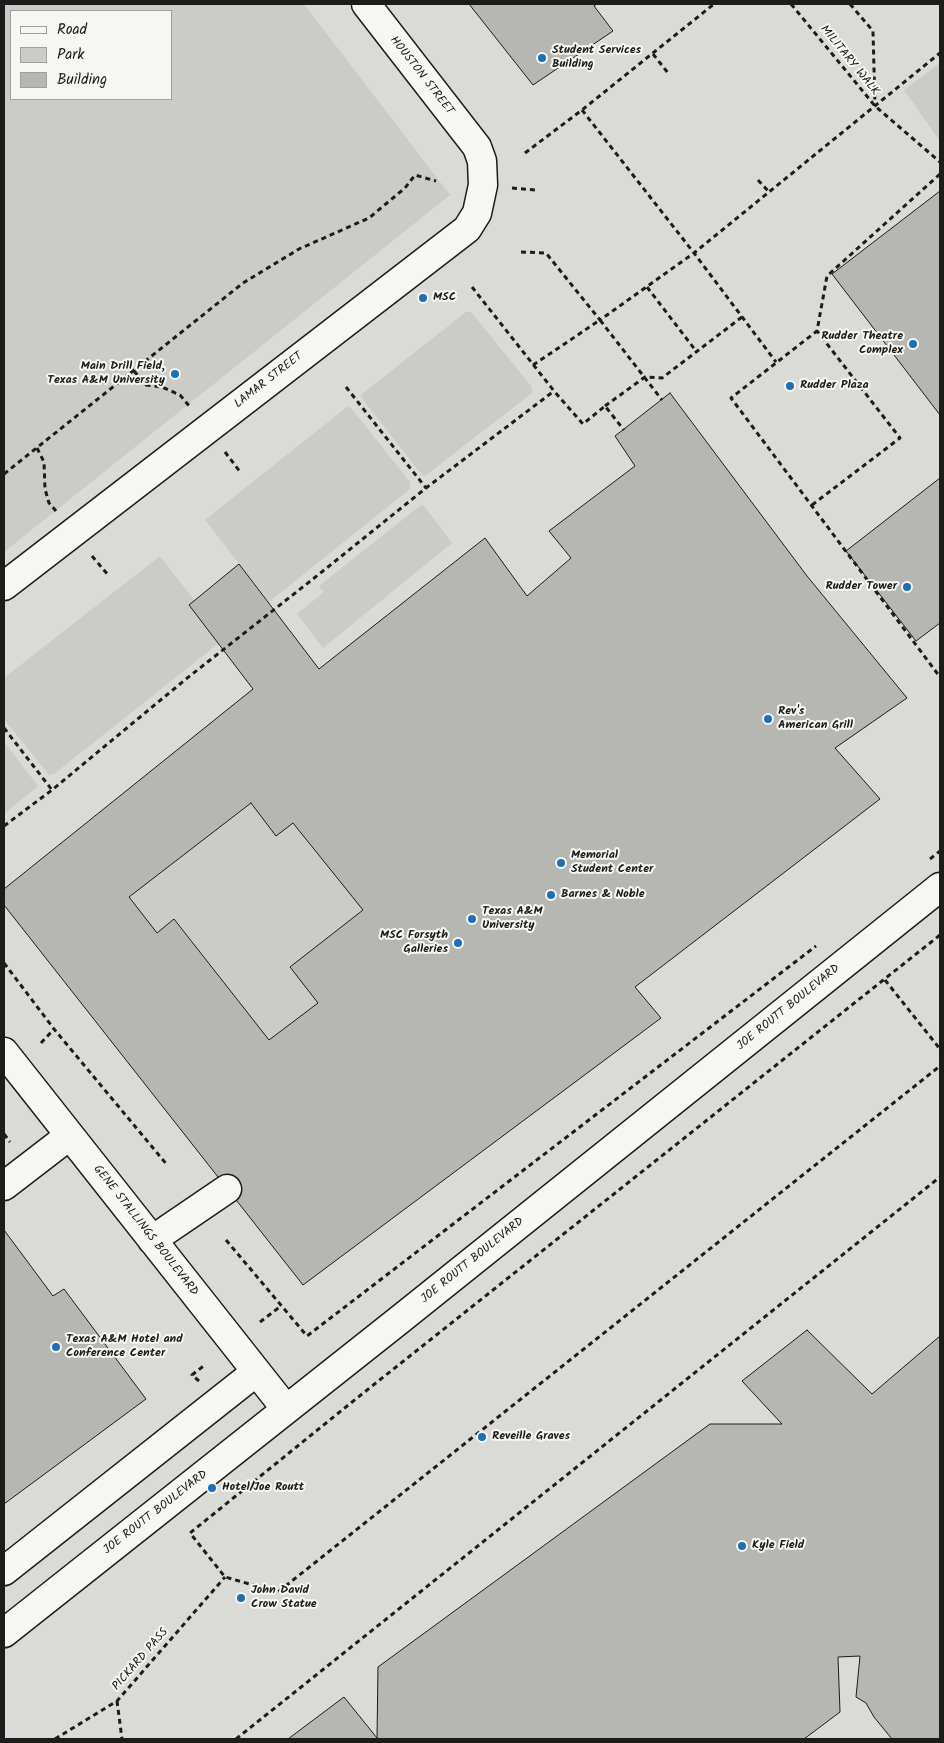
<!DOCTYPE html>
<style>
body{margin:0}
#map{position:relative;width:944px;height:1743px;overflow:hidden;background:#e9e9e5;font-family:Kalam,sans-serif}
canvas{display:block}
.frame{position:absolute;inset:0;border:5px solid #1c1c1c;pointer-events:none}
.legend{position:absolute;left:10px;top:10px;width:162px;height:90px;box-sizing:border-box;background:#f6f6f2;border:1px solid #9f9f9c;margin:0;padding:6px 9px;list-style:none;font-size:15px;color:#1c1c1c}
.legend li{display:flex;align-items:center;gap:10px;height:25px}
.legend b{width:25px;border:1px solid #9f9f9c}
</style>
<div id="map">
<canvas width="944" height="1743"></canvas>
<div class="frame"></div>
<ul class="legend">
<li><b style="height:6px;background:#f6f6f2"></b>Road</li>
<li><b style="height:14px;background:#cbcbc7"></b>Park</li>
<li><b style="height:14px;background:#b6b6b3"></b>Building</li>
</ul>
</div>
<script>
const g = document.querySelector('canvas').getContext('2d');
g.lineJoin = 'round';
function paint(path, color) { g.fillStyle = color; g.fill(path, 'evenodd'); }
const shape = rows => new Path2D(rows.map(r => 'M' + r).join(''));
function strokePath(path, color, width, dash) { g.strokeStyle = color; g.lineWidth = width; g.lineCap = dash ? 'butt' : 'round'; g.setLineDash(dash || []); g.stroke(path); }
function label(font, color, halo, rows, align = 'center') {
  g.font = font + ' Kalam,sans-serif'; g.lineWidth = 4; g.setLineDash([]); g.textBaseline = 'middle'; g.strokeStyle = halo; g.fillStyle = color; for (const [text, x, y, turn = 0] of rows) {
    g.save(); g.translate(x, y); g.rotate((+turn || 0) * Math.PI / 180); g.textAlign = isNaN(turn) ? turn : align; if (halo) g.strokeText(text, 0, 0); g.fillText(text, 0, 0); g.restore();
  }
}
paint(shape([
 [4,4,940,4,940,1739,4,1739],
 [11,11,171,11,171,99,11,99]
]), '#dadad6');
paint(shape([
 [4,4,304,4,450,195,4,552],
 [171,11,171,99,11,99,11,11],
 [940,63,940,141,904,90],
 [466,312,471,312,532,387,532,393,425,476,422,475,361,397,362,394],
 [347,407,351,408,410,482,410,489,269,602,205,520],
 [421,505,424,506,452,543,323,648,297,614,324,592,319,586],
 [160,556,224,639,54,774,49,775,4,719,4,678],
 [4,742,38,786,4,814],
 [251,803,293,823,363,910,291,967,318,1003,269,1040,175,919,157,933,129,897]
]), '#cbcbc7');
const building = shape([
 [469,4,597,4,594,6,613,31,533,85,469,4],
 [940,191,940,415,832,274,940,191],
 [670,393,807,576,907,698,835,748,880,799,635,987,661,1018,303,1285,4,905,4,889,253,689,189,605,239,564,319,669,485,538,527,596,571,558,549,531,635,466,615,436,670,393],
 [251,803,276,836,293,823,363,910,290,967,318,1003,269,1040,174,919,157,933,129,897,251,803],
 [940,478,940,623,916,641,846,551,940,478],
 [4,1230,53,1296,64,1289,146,1399,4,1504,4,1230],
 [807,1330,872,1394,940,1336,940,1739,892,1739,874,1717,866,1703,856,1697,860,1656,838,1657,840,1712,804,1739,288,1739,344,1697,377,1738,378,1667,710,1424,782,1424,742,1381,807,1330]
]);
paint(building, '#b6b6b3');
strokePath(building, '#1c1c1c', 1);
const minor = shape([
 [4,586,467,229,477,213,483,185,482,161,477,147,366,4],
 [4,1052,286,1409],
 [4,1186,69,1136],
 [152,1240,227,1189],
 [4,1571,256,1372],
 [4,1633,398,1321,940,887]
]);
strokePath(minor, '#1c1c1c', 31);
strokePath(shape([
 [791,4,875,106,940,162],
 [850,4,873,31,875,106],
 [653,54,668,73],
 [582,110,694,253,776,362],
 [525,153,582,110,714,4],
 [940,174,827,276,817,331,731,398,940,677],
 [758,180,769,192],
 [512,188,535,190],
 [521,252,546,253,600,320,694,253,940,53],
 [472,287,554,391,583,424,605,406,624,430],
 [647,287,696,351],
 [533,365,600,320,662,400],
 [134,371,146,385,162,387,180,395,190,407],
 [346,387,426,488],
 [605,406,645,377,662,378,742,317],
 [37,448,44,462,45,489,49,503,56,511],
 [225,452,241,473],
 [4,474,243,283,299,249,369,218,405,188,415,175,436,181],
 [812,505,900,438,817,331],
 [92,556,109,576],
 [4,728,52,790],
 [4,826,52,790,186,679,318,575,426,488,554,391],
 [930,859,940,851],
 [940,935,357,1398,190,1533,225,1577,278,1592,940,1066],
 [4,963,54,1029,168,1166],
 [885,980,940,1049],
 [41,1043,54,1029],
 [4,1134,10,1142],
 [226,1240,307,1336,816,946],
 [260,1322,281,1306],
 [199,1381,192,1375,206,1364],
 [117,1701,122,1739],
 [55,1739,117,1701,225,1577],
 [236,1739,940,1177]
]), '#1c1c1c', 3, [5, 4]);
strokePath(minor, '#f6f6f2', 28);
for (const [x, y, r, color] of [
 [542,58,5,"#1f6fb2"],
 [423,298,5,"#1f6fb2"],
 [913,344,5,"#1f6fb2"],
 [175,374,5,"#1f6fb2"],
 [790,386,5,"#1f6fb2"],
 [907,587,5,"#1f6fb2"],
 [768,719,5,"#1f6fb2"],
 [561,863,5,"#1f6fb2"],
 [551,895,5,"#1f6fb2"],
 [472,919,5,"#1f6fb2"],
 [458,943,5,"#1f6fb2"],
 [56,1347,5,"#1f6fb2"],
 [482,1437,5,"#1f6fb2"],
 [212,1488,5,"#1f6fb2"],
 [742,1546,5,"#1f6fb2"],
 [241,1598,5,"#1f6fb2"]
]) { const dot = new Path2D(); dot.arc(x, y, r, 0, 2 * Math.PI); g.fillStyle = color; g.fill(dot); strokePath(dot, '#f6f6f2', 2); }
label('bold 12px', '#1c1c1c', '#f6f6f2', [
 ["Student Services",552,51],
 ["Building",552,65],
 ["MSC",433,298],
 ["Rudder Theatre",903,337,"right"],
 ["Complex",903,351,"right"],
 ["Main Drill Field,",165,367,"right"],
 ["Texas A&M University",165,381,"right"],
 ["Rudder Plaza",800,386],
 ["Rudder Tower",897,587,"right"],
 ["Rev's",778,712],
 ["American Grill",778,726],
 ["Memorial",571,856],
 ["Student Center",571,870],
 ["Barnes & Noble",561,895],
 ["Texas A&M",482,912],
 ["University",482,926],
 ["MSC Forsyth",448,936,"right"],
 ["Galleries",448,950,"right"],
 ["Texas A&M Hotel and",66,1340],
 ["Conference Center",66,1354],
 ["Reveille Graves",492,1437],
 ["Hotel/Joe Routt",222,1488],
 ["Kyle Field",752,1546],
 ["John David",251,1591],
 ["Crow Statue",251,1605]
], 'left');
label('12px', '#1c1c1c', '#f6f6f2', [
 ["MILITARY WALK",849,61,51],
 ["HOUSTON STREET",421,76,52],
 ["LAMAR STREET",269,381,-38],
 ["JOE ROUTT BOULEVARD",789,1008,-39],
 ["GENE STALLINGS BOULEVARD",145,1231,52],
 ["JOE ROUTT BOULEVARD",473,1261,-39],
 ["JOE ROUTT BOULEVARD",156,1513,-38],
 ["PICKARD PASS",141,1660,-49]
]);
</script>
